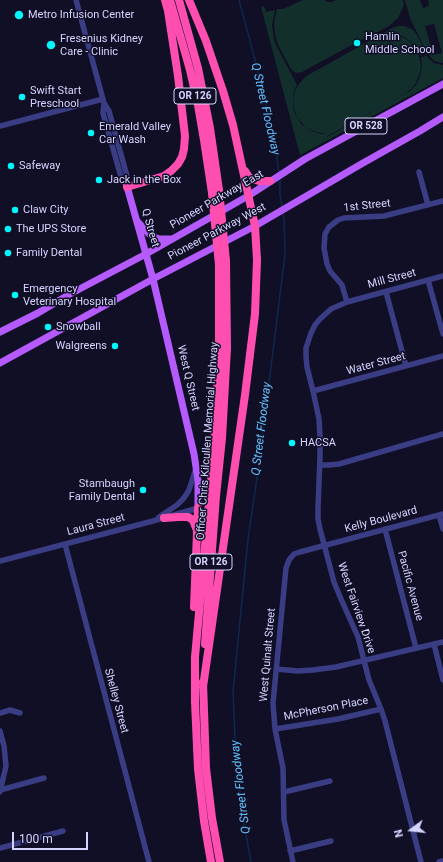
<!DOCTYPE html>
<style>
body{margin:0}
#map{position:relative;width:443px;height:862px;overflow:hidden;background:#110f26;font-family:Roboto,sans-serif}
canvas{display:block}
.north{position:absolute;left:391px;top:810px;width:40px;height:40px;-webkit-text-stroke:3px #110f26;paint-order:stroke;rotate:255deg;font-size:11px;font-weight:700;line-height:16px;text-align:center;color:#d5d4ff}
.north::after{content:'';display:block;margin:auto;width:14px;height:18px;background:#d5d4ff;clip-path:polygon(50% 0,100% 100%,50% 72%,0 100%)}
.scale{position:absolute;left:12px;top:832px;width:76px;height:18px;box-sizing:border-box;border:2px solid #d5d4ff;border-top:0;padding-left:5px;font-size:12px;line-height:14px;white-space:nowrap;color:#d5d4ff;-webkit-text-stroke:3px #110f26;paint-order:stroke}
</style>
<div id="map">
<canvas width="443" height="862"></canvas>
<div class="north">N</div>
<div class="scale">100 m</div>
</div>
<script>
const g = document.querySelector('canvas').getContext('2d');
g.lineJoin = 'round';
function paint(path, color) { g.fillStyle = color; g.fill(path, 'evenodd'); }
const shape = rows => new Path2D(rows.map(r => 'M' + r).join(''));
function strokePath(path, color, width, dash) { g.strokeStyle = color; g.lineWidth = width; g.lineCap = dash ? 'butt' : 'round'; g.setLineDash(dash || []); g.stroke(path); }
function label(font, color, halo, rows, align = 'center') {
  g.font = font + ' Roboto,sans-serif'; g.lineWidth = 3; g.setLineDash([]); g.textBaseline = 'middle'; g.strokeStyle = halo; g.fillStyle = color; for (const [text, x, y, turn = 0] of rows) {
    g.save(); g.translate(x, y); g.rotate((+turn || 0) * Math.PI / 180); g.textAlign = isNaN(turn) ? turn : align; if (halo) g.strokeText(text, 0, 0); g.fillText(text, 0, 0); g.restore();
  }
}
paint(shape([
 [303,0,324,0,328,2,331,2,337,0,403,0,404,5,398,18,389,26,378,32,374,33,302,72,297,73,294,72,291,69,278,45,275,35,274,22,277,9,283,9],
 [405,0,420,0,423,8,429,6,428,0,443,0,443,63,434,61,429,55,432,54,433,55,442,53,434,24,425,26,432,51,427,53,410,18],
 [264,6,266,12,275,10,272,25,274,40,277,47,297,85,294,91,293,97,293,107,295,114,301,124,312,131,321,134,326,134,317,132,307,128,300,121,297,117,294,108,293,100,295,91,299,84,305,77,310,74,387,31,394,27,398,26,404,26,413,30,417,35,426,53,420,55,414,45,406,38,397,34,388,34,389,35,402,37,406,39,411,43,416,49,419,56,421,66,420,73,416,83,413,87,405,94,327,136,327,137,410,91,416,85,420,77,422,66,421,57,427,56,429,59,434,63,443,65,443,78,300,155,261,7]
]), '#122f2c');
strokePath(shape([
 [239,0,258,71,274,137,279,173],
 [280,179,280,195,282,207],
 [251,862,243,818,236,761,233,692,248,539,259,464,285,254,284,220,283,213]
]), '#0e294b', 1.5);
strokePath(shape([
 [76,0,104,103,109,111,127,176,126,183],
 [104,103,103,113,121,177,126,183],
 [0,126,103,99],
 [419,172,428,205],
 [428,280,443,334],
 [386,292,406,366],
 [347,302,342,285,330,271,327,264,324,248,325,234,329,227,338,220,344,218,384,216,443,201],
 [313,391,443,356],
 [320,465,329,465,339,464,443,434],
 [439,515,443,529],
 [159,517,177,505,184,498,189,490,196,468],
 [385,529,416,648],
 [65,544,149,862],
 [0,561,153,521,198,508],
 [434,644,443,680],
 [276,669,298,671,313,670,336,667,443,642],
 [0,713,10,710,20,713],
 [275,729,338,719,381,709],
 [0,731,4,746,6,766,0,792],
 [0,790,44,778],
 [284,792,330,781],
 [0,848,63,831],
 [290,851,331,841],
 [293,862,284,820,283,768,275,729,273,703,286,568,289,560,294,554,300,552,443,514],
 [421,862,385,721,381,709,369,680,358,637,341,599,334,582,320,529,318,519,318,508,320,457,320,438,319,419,313,391,307,367,306,357,306,348,311,333,315,325,320,319,331,309,347,302,443,276],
 [439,862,443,861]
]), '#3a3d84', 5.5);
strokePath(shape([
 [126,183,153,279,194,454,198,480,198,508],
 [138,222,148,233,154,237,159,239,172,239],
 [0,332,38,313,70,294,146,254,248,196,305,159,443,84],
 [0,363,153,279,255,226,363,163,420,131,443,117]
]), '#b55bfe', 7);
strokePath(shape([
 [170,0,190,70,198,105,204,140,212,193],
 [179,0,198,68,210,128,219,190],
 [189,0,206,41,223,91,233,125,255,226,257,260,255,314,245,395,203,687],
 [245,171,249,177,252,179,259,181,270,181],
 [127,187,164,176,171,171,178,164,182,157,184,149,185,136,178,76,168,11,165,0],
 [164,518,178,517,188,517,193,520,196,528],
 [194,607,198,508],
 [205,644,216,496,222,438,227,348,226,261],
 [203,682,206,768,212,818,220,862],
 [211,862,204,821,198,769,195,702,195,657,214,447,219,356,219,265]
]), '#fe4fb0', 8);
strokePath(shape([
 [219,190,226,261],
 [212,193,219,265]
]), '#fe4fb0', 8);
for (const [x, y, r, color] of [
 [19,15,5,"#01f7fe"],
 [357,43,4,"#01f7fe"],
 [51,45,5,"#01f7fe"],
 [22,97,4,"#01f7fe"],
 [91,133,4,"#01f7fe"],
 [11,166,4,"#01f7fe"],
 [99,180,4,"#01f7fe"],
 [15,210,4,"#01f7fe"],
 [8,229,4,"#01f7fe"],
 [8,253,4,"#01f7fe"],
 [15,295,4,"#01f7fe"],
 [48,327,4,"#01f7fe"],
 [115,346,4,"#01f7fe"],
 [292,443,4,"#01f7fe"],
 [143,490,4,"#01f7fe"]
]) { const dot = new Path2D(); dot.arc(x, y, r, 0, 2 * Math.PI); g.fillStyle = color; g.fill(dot); strokePath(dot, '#110f26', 1.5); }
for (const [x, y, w] of [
 [195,96,42],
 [366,126,42],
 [211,562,42]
]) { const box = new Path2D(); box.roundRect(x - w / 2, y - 8, w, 16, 3); g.fillStyle = '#110f26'; g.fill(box); strokePath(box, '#d5d4ff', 1); }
label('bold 10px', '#d5d4ff', null, [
 ["OR 126",195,96],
 ["OR 528",366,126],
 ["OR 126",211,562]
]);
label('11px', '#d5d4ff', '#110f26', [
 ["Metro Infusion Center",28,15],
 ["Hamlin",365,37],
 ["Middle School",365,50],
 ["Fresenius Kidney",60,39],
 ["Care - Clinic",60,52],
 ["Swift Start",30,91],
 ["Preschool",30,104],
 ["Emerald Valley",99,127],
 ["Car Wash",99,140],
 ["Safeway",19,166],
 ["Jack in the Box",107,180],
 ["Claw City",23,210],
 ["The UPS Store",16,229],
 ["Family Dental",16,253],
 ["Emergency",23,289],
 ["Veterinary Hospital",23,302],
 ["Snowball",56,327],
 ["Walgreens",107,346,"right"],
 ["HACSA",300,443],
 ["Stambaugh",135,484,"right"],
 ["Family Dental",135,497,"right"]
], 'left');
label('11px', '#d5d4ff', '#110f26', [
 ["Pioneer Parkway East",217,200,-30],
 ["1st Street",367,206,-6],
 ["Q Street",150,228,74],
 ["Pioneer Parkway West",217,232,-28],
 ["Mill Street",392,279,-15],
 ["Water Street",376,364,-15],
 ["West Q Street",188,378,77],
 ["Officer Chris Kilcullen Memorial Highway",208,441,-86],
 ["Kelly Boulevard",381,520,-15],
 ["Laura Street",96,525,-15],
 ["Pacific Avenue",410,586,75],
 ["West Fairview Drive",356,608,71],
 ["West Quinalt Street",268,655,-85],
 ["Shelley Street",116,701,75],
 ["McPherson Place",326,709,-11]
]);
label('italic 12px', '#62c2ff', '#110f26', [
 ["Q Street Floodway",265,109,77],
 ["Q Street Floodway",262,429,-83],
 ["Q Street Floodway",241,787,-97]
]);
</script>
